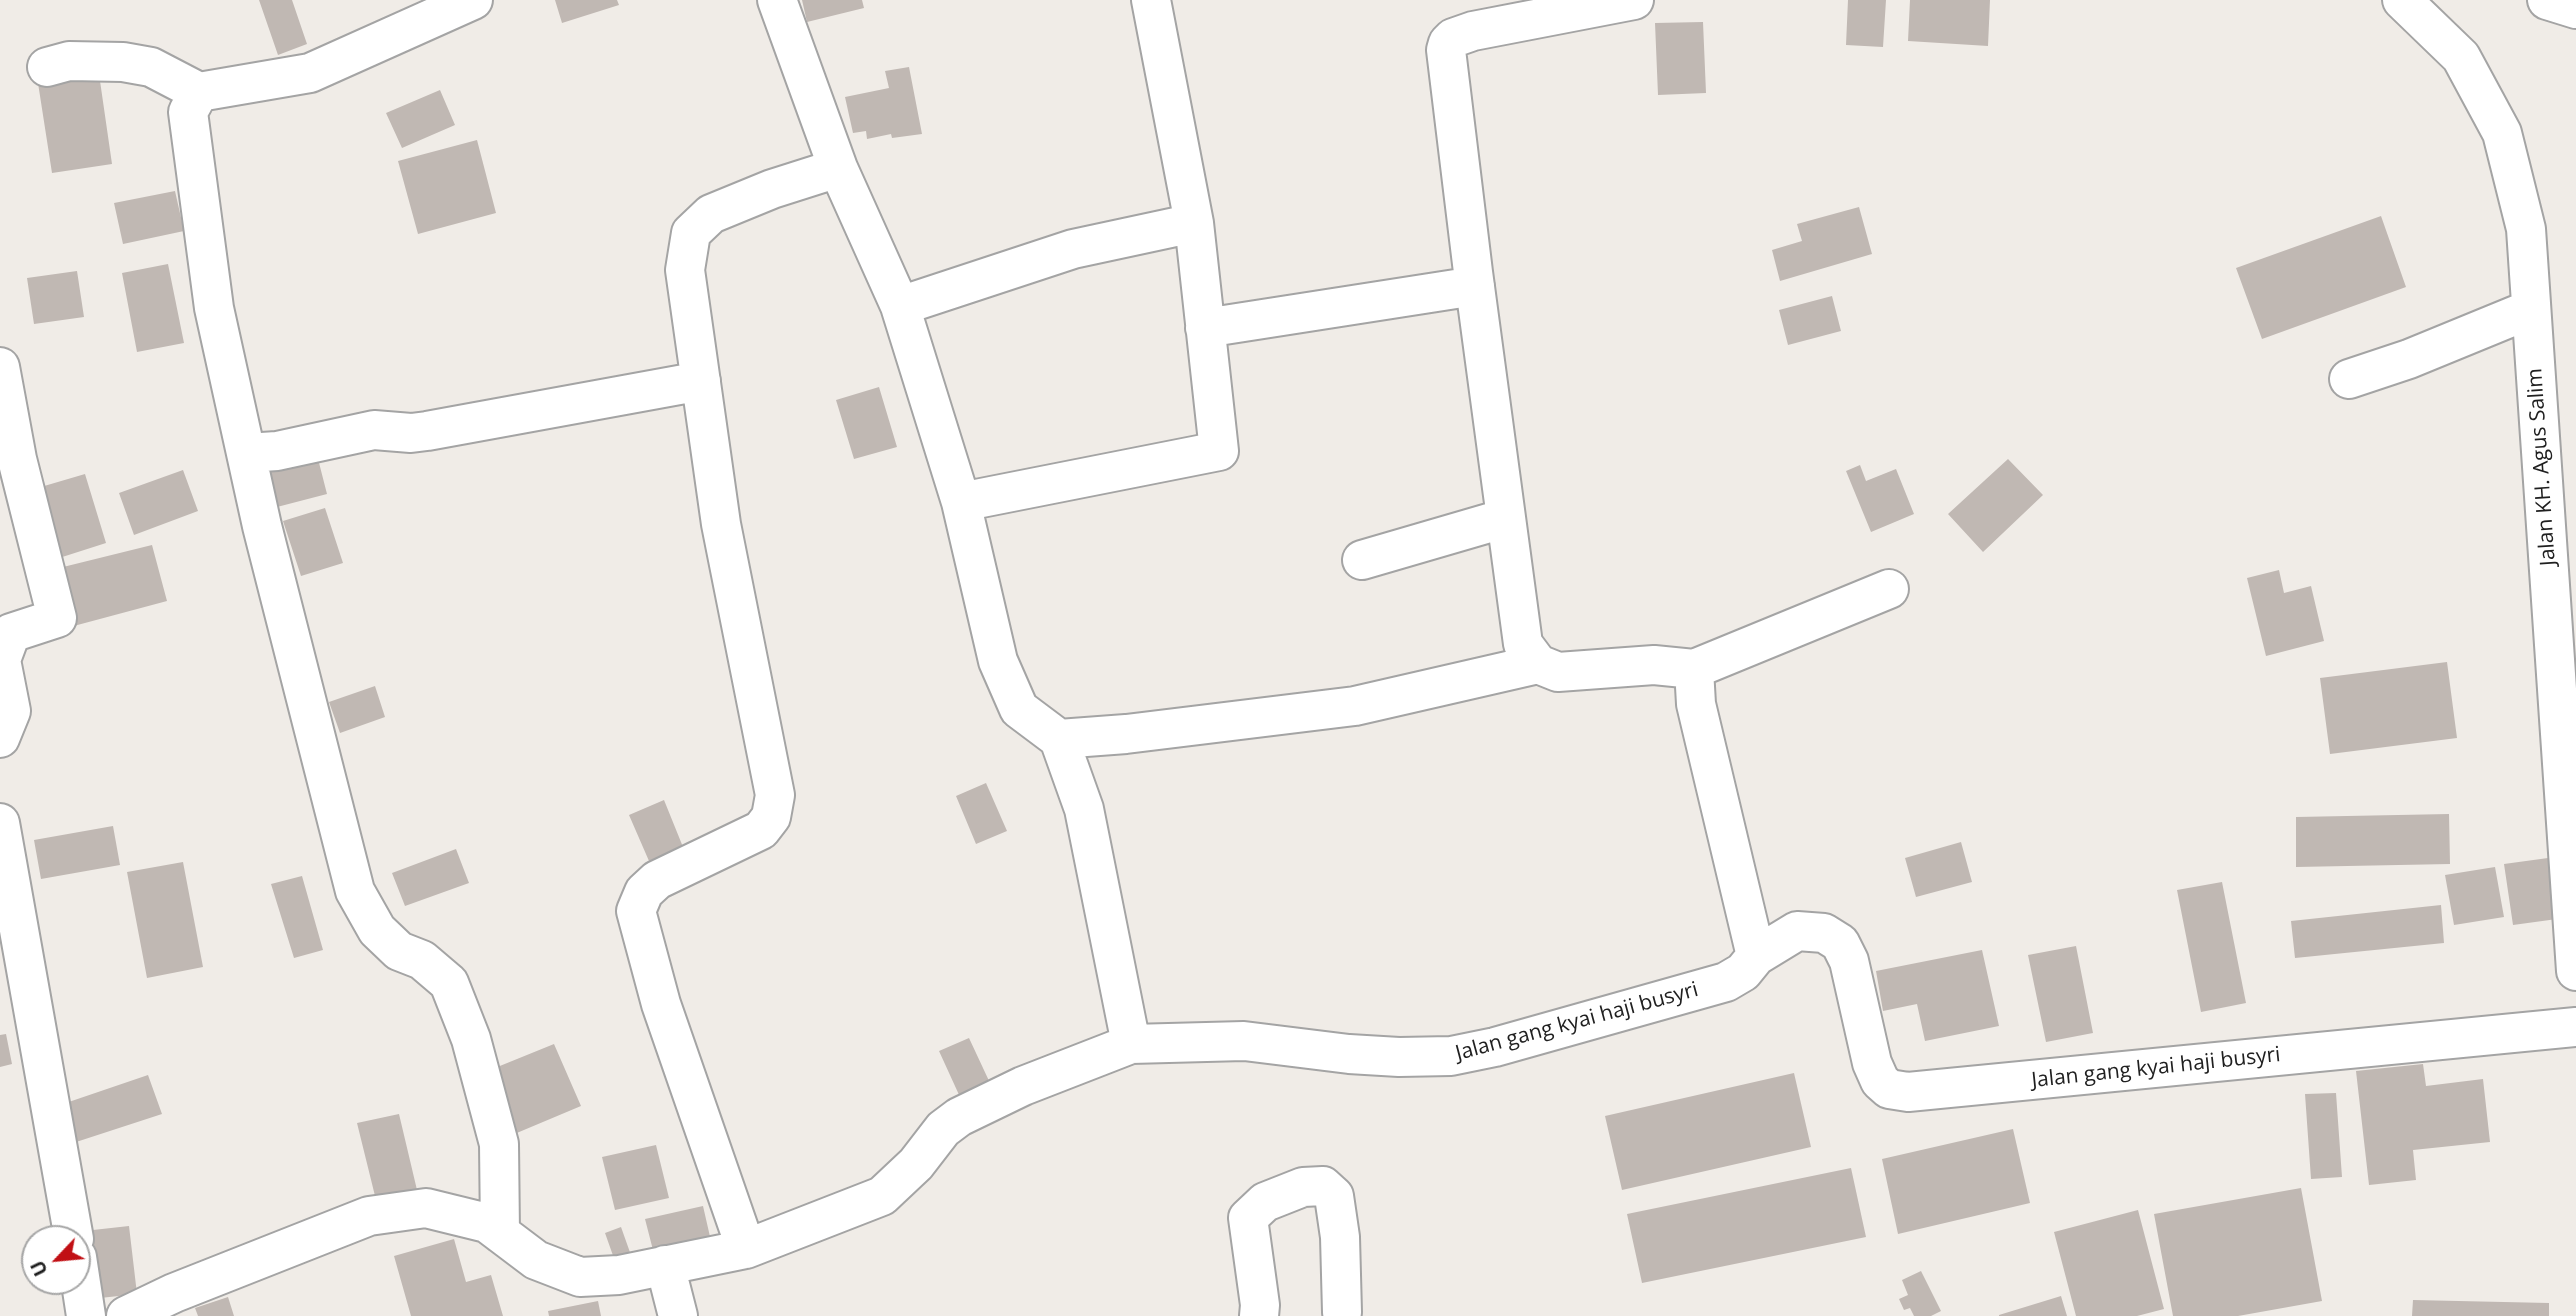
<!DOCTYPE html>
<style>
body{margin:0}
#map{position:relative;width:2576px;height:1316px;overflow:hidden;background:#f0ece7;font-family:"Open Sans",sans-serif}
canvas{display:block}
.north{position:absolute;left:21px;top:1225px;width:70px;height:70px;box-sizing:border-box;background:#fff;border:2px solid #a6a6a6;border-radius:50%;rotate:244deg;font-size:19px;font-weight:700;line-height:28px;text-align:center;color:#202020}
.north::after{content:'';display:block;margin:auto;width:24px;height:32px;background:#c10f14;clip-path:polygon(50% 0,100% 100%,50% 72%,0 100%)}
</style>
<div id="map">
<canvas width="2576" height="1316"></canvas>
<div class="north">U</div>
</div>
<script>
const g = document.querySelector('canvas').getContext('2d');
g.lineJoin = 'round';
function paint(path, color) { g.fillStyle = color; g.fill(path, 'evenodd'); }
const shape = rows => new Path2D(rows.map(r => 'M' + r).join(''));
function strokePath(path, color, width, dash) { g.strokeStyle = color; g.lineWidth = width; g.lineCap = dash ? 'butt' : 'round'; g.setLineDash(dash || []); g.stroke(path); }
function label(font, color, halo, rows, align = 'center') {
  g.font = font + ' "Open Sans",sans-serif'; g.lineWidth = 6; g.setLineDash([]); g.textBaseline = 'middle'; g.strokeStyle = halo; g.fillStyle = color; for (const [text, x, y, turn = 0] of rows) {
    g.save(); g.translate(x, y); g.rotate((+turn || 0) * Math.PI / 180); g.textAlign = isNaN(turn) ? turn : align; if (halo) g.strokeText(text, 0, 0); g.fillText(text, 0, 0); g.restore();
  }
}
paint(shape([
 [259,0,292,0,307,44,278,55],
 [555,0,617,0,619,5,562,23],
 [802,0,862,0,864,8,807,22],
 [1848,0,1886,0,1883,47,1846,45],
 [1910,0,1990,0,1988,46,1908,41],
 [1703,22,1706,93,1658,95,1655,23],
 [909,67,922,134,892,138,891,134,867,139,866,131,853,133,845,97,889,88,885,71],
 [99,74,112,164,52,173,38,83],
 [440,90,455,125,402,148,386,113],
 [477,140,496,213,418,234,398,161],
 [175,191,184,231,123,244,114,203],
 [1859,207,1872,254,1780,281,1772,250,1802,241,1797,224],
 [2381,216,2406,287,2262,339,2236,268],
 [168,264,184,343,137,352,122,273],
 [77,271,84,317,34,324,27,278],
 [1832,296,1841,331,1788,345,1779,310],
 [879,387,897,447,854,459,836,400],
 [316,451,327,494,277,507,265,465],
 [2008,459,2043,495,1983,552,1948,514],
 [1860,465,1866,481,1896,469,1914,514,1871,532,1846,471],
 [183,470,198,511,134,535,119,493],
 [85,474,106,543,56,559,34,489],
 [325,508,343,563,301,576,283,521],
 [152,545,167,601,70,627,55,569],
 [2279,570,2284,593,2311,586,2324,641,2266,656,2247,578],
 [2447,662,2457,738,2330,754,2320,678],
 [375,686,385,717,340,733,329,702],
 [986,783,1007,831,976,844,956,796],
 [664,800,683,847,649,861,629,815],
 [2449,814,2450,864,2296,867,2296,817],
 [113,826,120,865,41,879,34,840],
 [1961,842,1972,882,1916,897,1905,858],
 [456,849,469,883,405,906,392,873],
 [2548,858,2557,919,2513,925,2504,864],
 [183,862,203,967,147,978,127,872],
 [2495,867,2504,917,2454,925,2445,875],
 [302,876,323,950,294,958,271,884],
 [2222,882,2246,1003,2201,1012,2177,890],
 [2441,905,2444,943,2295,958,2291,921],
 [2076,946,2093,1033,2046,1042,2028,955],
 [1982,950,1999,1026,1925,1041,1917,1004,1883,1011,1876,971],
 [6,1034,12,1064,0,1067,0,1035],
 [969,1038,990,1083,960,1097,939,1051],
 [554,1044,581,1106,512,1135,485,1072],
 [2423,1064,2426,1086,2483,1079,2490,1142,2413,1150,2416,1180,2369,1185,2356,1071],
 [1794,1073,1811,1147,1622,1190,1605,1116],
 [148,1075,162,1114,70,1144,57,1106],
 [2336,1093,2342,1177,2311,1179,2305,1094],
 [399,1114,417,1190,376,1200,357,1123],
 [2013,1129,2030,1203,1898,1234,1882,1159],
 [656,1145,669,1198,615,1210,602,1157],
 [1851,1168,1866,1237,1642,1283,1627,1214],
 [2301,1188,2322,1301,2238,1316,2173,1316,2154,1214],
 [703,1206,711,1241,654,1254,645,1219],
 [2138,1210,2164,1309,2137,1316,2076,1316,2054,1232],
 [129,1226,137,1294,91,1299,84,1231],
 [621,1227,632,1258,616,1264,605,1233],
 [454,1239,466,1282,491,1275,503,1316,411,1316,394,1256],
 [1921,1271,1941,1311,1931,1316,1914,1316,1910,1308,1904,1310,1899,1299,1908,1295,1902,1280],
 [2061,1296,2067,1316,1999,1316,1999,1315],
 [228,1297,234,1316,198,1316,195,1308],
 [2413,1300,2549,1303,2549,1316,2412,1316],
 [598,1301,601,1316,549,1316,548,1311]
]), '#c0b8b3');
const minor = shape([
 [473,0,310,73,199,92,188,112,214,308,262,526,355,891,377,930,399,951,422,960,449,983,471,1039,499,1144,500,1233],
 [1151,0,1194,223],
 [1634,0,1473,31,1453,38,1448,43,1446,50,1473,272,1523,644,1538,664,1558,672,1654,665,1694,669,1696,704,1756,956],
 [2402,0,2461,57,2502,133,2526,229,2576,971],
 [2547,0,2576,9],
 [47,67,69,61,123,62,151,67,199,92],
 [838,168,900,306,961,502,998,661,1019,709,1059,739,1084,809,1131,1044],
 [900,306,1073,249,1194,223,1219,451,961,502],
 [1205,328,1475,286],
 [0,367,17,459,57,618,11,633,1,660,11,711,0,738],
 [2349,379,2409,359,2531,309],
 [247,453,277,451,374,430,411,433,427,431,701,381],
 [1362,560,1506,518],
 [1694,669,1889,589],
 [1059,739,1126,734,1355,706,1538,664],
 [0,823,74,1239],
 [746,1249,661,1004,636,911,644,892,657,880,761,830,771,817,775,795,721,524,685,270,691,233,711,214,772,189,838,168,777,0],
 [77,1257,86,1316],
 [665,1265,678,1316],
 [126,1316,174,1293,369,1216,426,1208,487,1223,536,1260,580,1277,619,1275,746,1249,882,1196,916,1164,943,1129,959,1117,1023,1086,1131,1044,1244,1041,1349,1054,1399,1057,1451,1056,1495,1047,1726,982,1743,972,1756,956,1797,931,1824,933,1840,943,1849,961,1872,1063,1880,1081,1889,1089,1908,1092,2576,1027],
 [1259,1316,1260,1305,1248,1218,1265,1202,1303,1187,1323,1186,1334,1196,1340,1237,1342,1312]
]);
strokePath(minor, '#a4a4a4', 42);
strokePath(minor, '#fff', 38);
label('21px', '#202020', '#fff', [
 ["Jalan KH. Agus Salim",2542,467,-94],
 ["Jalan gang kyai haji busyri",1577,1022,-15],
 ["Jalan gang kyai haji busyri",2156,1068,-6]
]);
</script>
